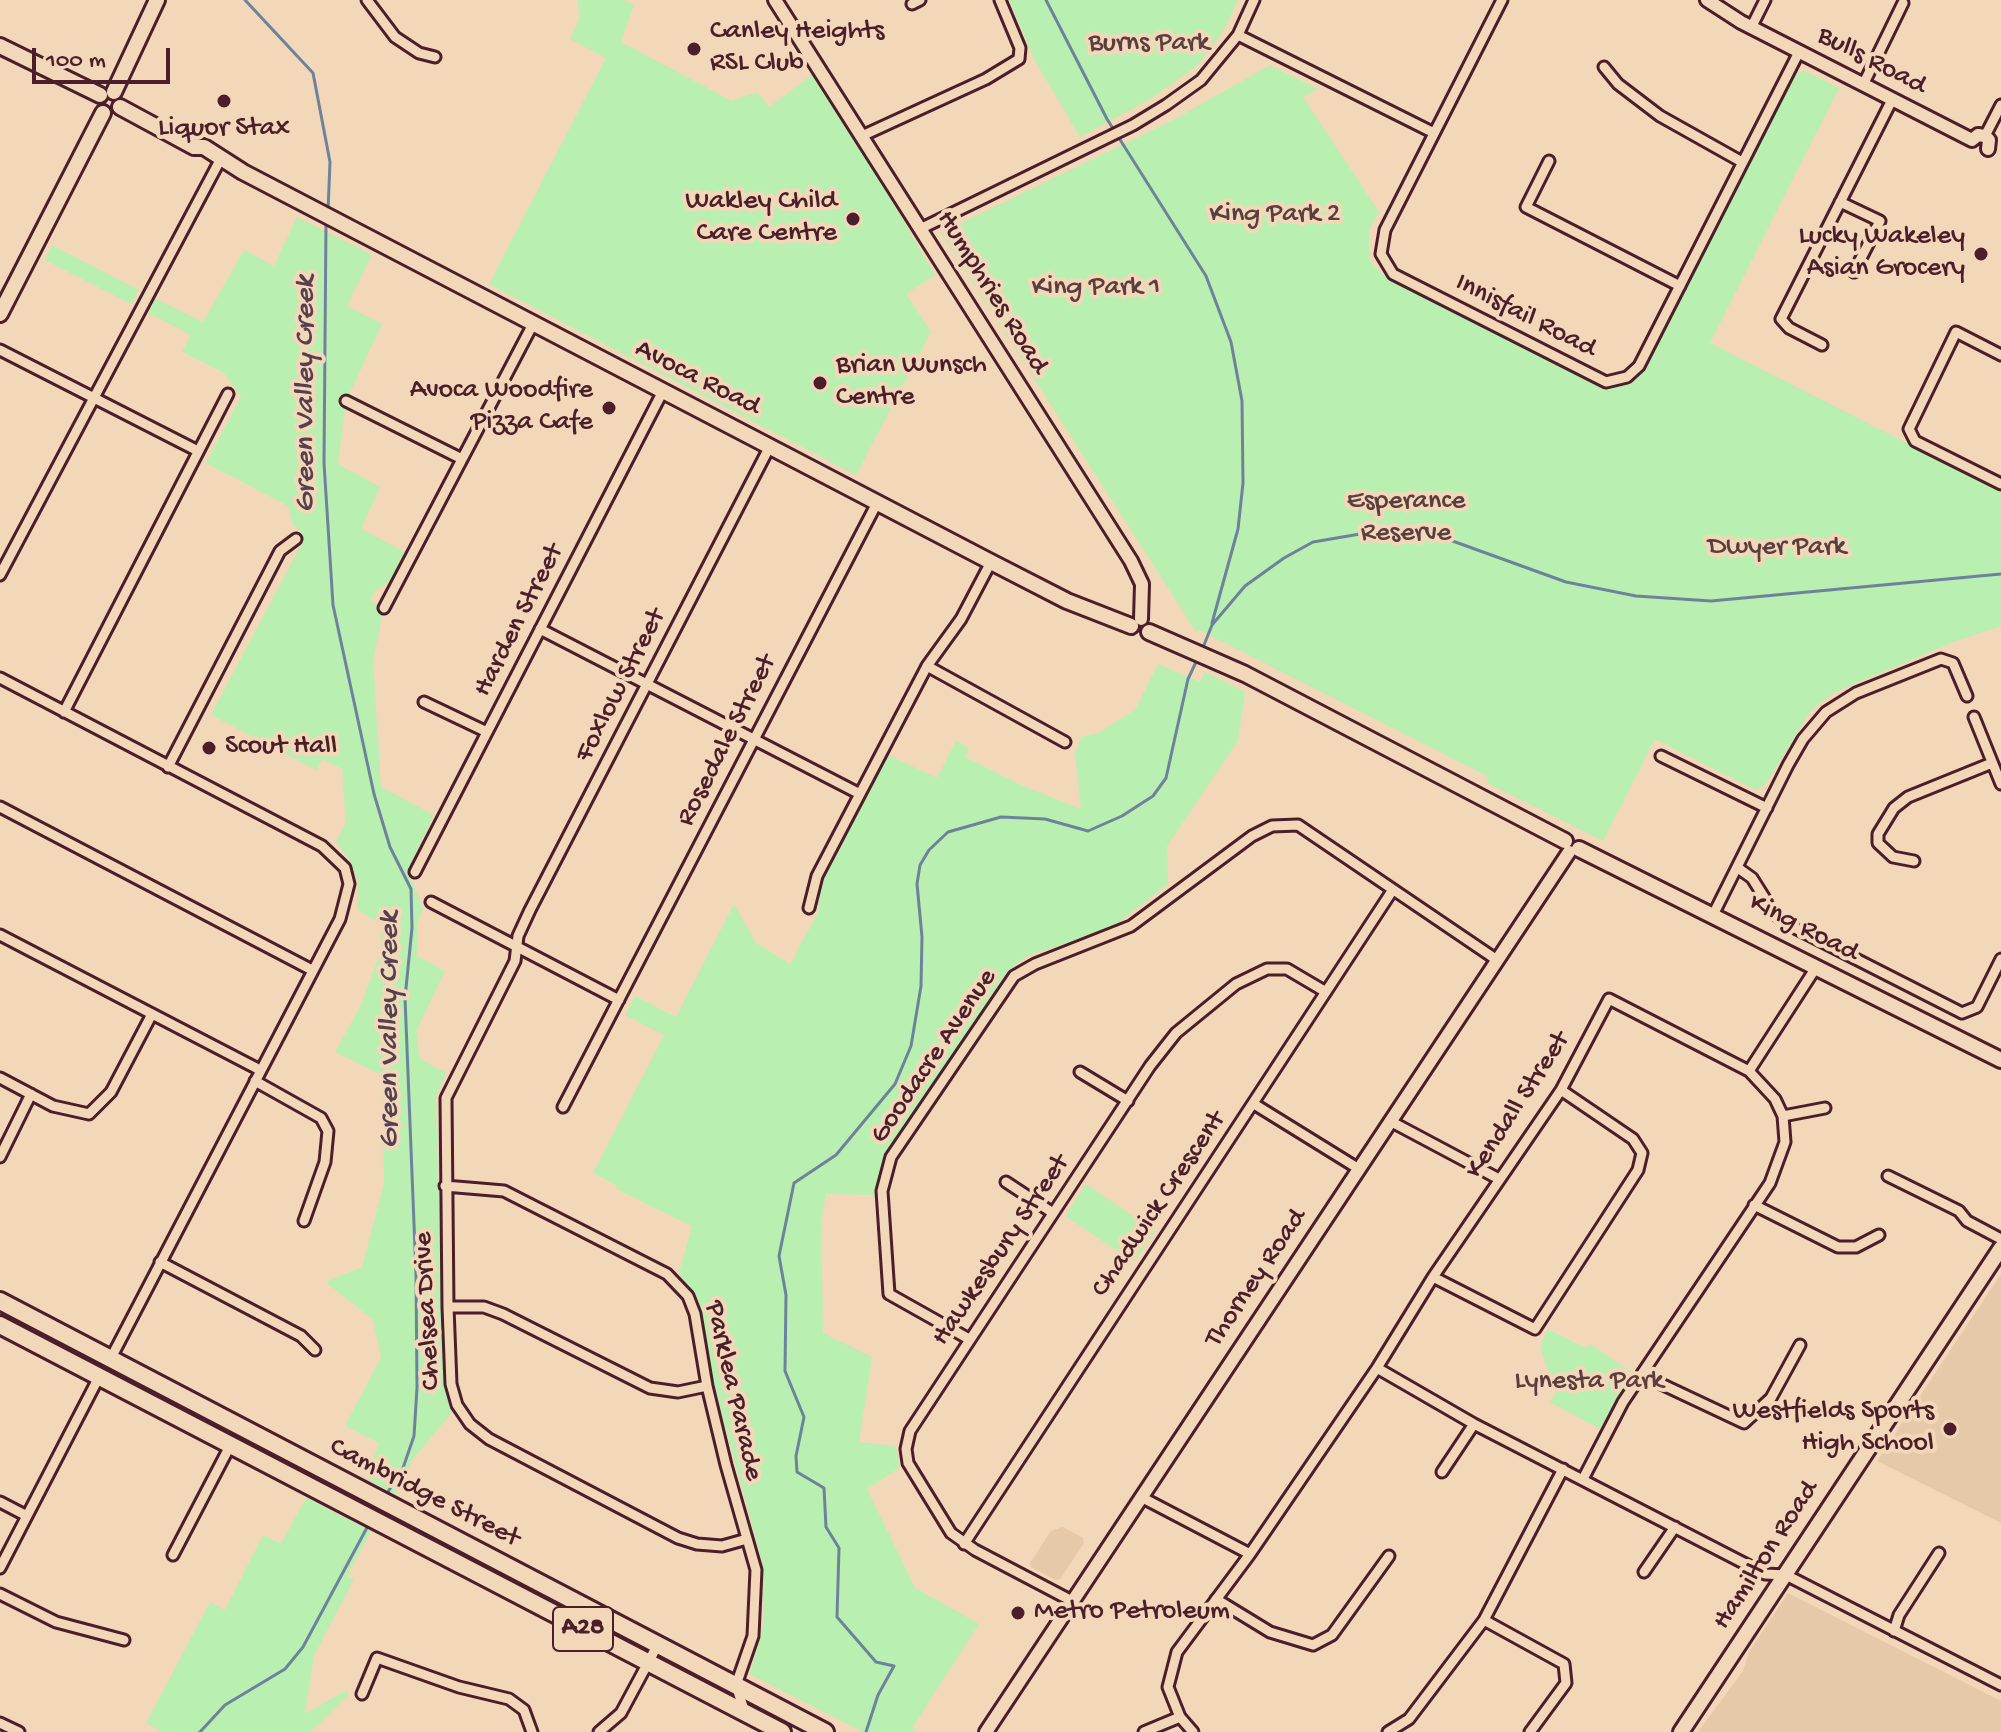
<!DOCTYPE html>
<style>
body{margin:0}
#map{position:relative;width:2001px;height:1732px;overflow:hidden;background:#f3d7b9;font-family:"Gochi Hand",sans-serif}
canvas{display:block}
.scale{position:absolute;left:32px;top:48px;width:138px;height:36px;box-sizing:border-box;border:4px solid #4a1f2b;border-top:0;padding-left:10px;font-size:24px;line-height:28px;white-space:nowrap;color:#4a1f2b;-webkit-text-stroke:6px #f3d7b9;paint-order:stroke}
</style>
<div id="map">
<canvas width="2001" height="1732"></canvas>
<div class="scale">100 m</div>
</div>
<script>
const g = document.querySelector('canvas').getContext('2d');
g.lineJoin = 'round';
function paint(path, color) { g.fillStyle = color; g.fill(path, 'evenodd'); }
const shape = rows => new Path2D(rows.map(r => 'M' + r).join(''));
function strokePath(path, color, width, dash) { g.strokeStyle = color; g.lineWidth = width; g.lineCap = dash ? 'butt' : 'round'; g.setLineDash(dash || []); g.stroke(path); }
function label(font, color, halo, rows, align = 'center') {
  g.font = font + ' "Gochi Hand",sans-serif'; g.lineWidth = 8; g.setLineDash([]); g.textBaseline = 'middle'; g.strokeStyle = halo; g.fillStyle = color; for (const [text, x, y, turn = 0] of rows) {
    g.save(); g.translate(x, y); g.rotate((+turn || 0) * Math.PI / 180); g.textAlign = isNaN(turn) ? turn : align; if (halo) g.strokeText(text, 0, 0); g.fillText(text, 0, 0); g.restore();
  }
}
paint(shape([
 [2001,1274,2001,1523,1877,1461],
 [1063,1527,1083,1538,1084,1543,1060,1579,1055,1580,1031,1567,1030,1563,1051,1531],
 [1788,1593,2001,1701,2001,1732,1698,1732,1743,1671,1749,1652]
]), '#e6c9a8');
paint(shape([
 [578,0,624,0,634,5,621,42,732,101,757,92,769,107,816,72,935,275,906,294,931,332,856,475,489,284,606,58,570,39,579,20],
 [1009,0,1238,0,1224,30,1198,65,1152,98,1080,137,1035,61],
 [1270,65,1318,89,1303,97,1379,212,1369,230,1369,250,1370,261,1383,275,1597,385,1612,388,1637,377,1646,368,1795,74,1805,71,1839,88,1710,343,2001,491,2001,626,1956,641,1835,692,1811,710,1766,784,1756,790,1655,739,1603,841,1486,782,1489,777,1227,644,1199,630,1196,632,941,233,1177,118],
 [297,217,372,255,347,306,382,324,346,401,338,464,380,487,361,529,405,552,390,581,375,591,370,601,384,608,373,660,381,787,434,815,411,863,411,879,423,909,417,924,417,956,445,971,417,1029,419,1058,446,1073,436,1098,443,1367,453,1411,413,1459,395,1495,367,1479,379,1443,345,1426,381,1357,373,1320,326,1282,362,1267,384,1183,382,1075,335,1052,361,1005,379,956,382,925,357,910,357,881,351,863,336,842,346,822,342,769,323,759,316,770,211,715,303,541,301,531,293,525,288,506,206,463,241,397,224,373,182,352,191,335,145,311,152,297,203,322,244,250,274,266],
 [52,245,139,290,131,304,45,260],
 [1158,664,1200,682,1205,672,1245,692,1238,741,1167,846,1168,884,1109,930,1027,956,1008,971,884,1155,875,1195,826,1194,821,1222,823,1333,872,1357,859,1442,896,1446,899,1468,867,1489,915,1588,979,1624,912,1728,919,1732,863,1732,750,1674,764,1622,762,1562,709,1366,699,1302,679,1273,692,1226,616,1189,617,1186,593,1173,664,1035,625,1015,635,996,676,1017,734,904,756,943,790,964,819,911,818,891,888,755,937,778,956,741,969,748,965,757,1021,785,1081,809,1075,755,1081,737,1098,733,1135,710],
 [1086,1184,1155,1231,1134,1262,1065,1216],
 [1548,1329,1586,1348,1590,1344,1635,1374,1600,1429,1550,1402,1556,1394,1540,1347],
 [306,1498,371,1531,347,1576,354,1579,314,1656,305,1714,347,1690,348,1695,311,1732,162,1732,146,1723,210,1602,225,1610,263,1535,281,1544]
]), '#b9efb1');
strokePath(shape([
 [245,0,313,73,330,162,328,211],
 [1046,0,1107,119,1206,276,1231,342,1242,401,1243,483,1238,529,1212,623],
 [326,223,324,463,333,605,374,794,390,847,411,889,412,928,405,998,416,1274,417,1388,414,1436,403,1468,386,1495],
 [1202,650,1212,625,1245,586,1284,558,1313,542,1366,533,1436,535,1566,582,1636,596,1711,601,2001,574],
 [200,1732,225,1705,285,1669,303,1647,370,1522],
 [866,1732,878,1695,894,1666,876,1662,837,1617,839,1548,826,1527,824,1488,797,1472,796,1456,804,1417,785,1371,786,1295,779,1256,794,1183,836,1155,895,1084,911,1046,921,986,922,937,917,884,920,865,929,850,948,832,1001,817,1045,819,1088,831,1122,816,1153,796,1166,778,1188,679,1197,660]
]), '#6d839b', 3);
const minor = shape([
 [367,0,395,37,419,53,435,57],
 [1502,0,1385,230,1381,254,1393,274,1606,382,1627,377,1639,366,1799,52],
 [912,4,920,0],
 [1751,28,1765,0],
 [1238,35,1434,133],
 [1604,67,1618,84,1660,116,1742,162],
 [1863,85,1903,3],
 [864,135,986,79,1019,59,1020,48,1000,0],
 [1985,136,2001,105],
 [1549,161,1526,207,1680,286],
 [1840,202,1880,221,1854,272],
 [922,228,1133,125,1166,105,1201,80,1238,35,1254,0],
 [1822,345,1789,328,1781,319,1892,100],
 [0,350,198,451],
 [2001,355,1956,332,1909,429,1915,441,2001,484],
 [346,401,462,459],
 [0,575,218,164],
 [384,608,533,324],
 [540,629,860,794],
 [927,666,1065,742],
 [0,678,322,846,345,868,349,884,340,919,111,1358],
 [424,702,487,732],
 [64,712,228,394],
 [1974,717,2001,784],
 [1661,756,1767,808],
 [168,767,280,551,296,539],
 [0,807,312,970],
 [1914,861,1893,857,1878,843,1878,834,1894,808,1908,797,1992,763],
 [1738,868,1752,878,1774,913,1787,924,1962,1013,1977,1007,2001,959],
 [415,872,663,391],
 [431,902,619,1000],
 [809,908,817,876,927,666,961,619,991,562],
 [1714,913,1788,765,1803,739,1826,712,1856,693,1941,659,1953,663,1967,696],
 [0,935,260,1070],
 [1749,1071,1817,966],
 [1080,1072,1128,1101],
 [0,1078,53,1106,89,1114,111,1092,152,1014],
 [255,1081,321,1118,328,1131,325,1162,304,1221],
 [1254,1104,1359,1169],
 [563,1107,877,503],
 [1783,1116,1825,1108],
 [1390,1121,1499,1179],
 [0,1157,31,1094],
 [1888,1176,1959,1211,1967,1221,2001,1239],
 [1006,1182,1053,1213],
 [445,1186,504,1191,667,1274,688,1296,695,1314,707,1386,726,1465,756,1570,753,1636,736,1685,745,1713],
 [1754,1205,1838,1247,1856,1247,1879,1235],
 [160,1262,301,1336,315,1350],
 [1433,1277,1535,1329,1638,1170,1642,1153,1633,1139,1561,1090],
 [448,1307,484,1307,503,1314,650,1388,678,1392,707,1386],
 [969,1339,889,1294,882,1191,891,1157,1014,976,1035,964,1131,926,1252,836,1272,826,1298,825,1497,960],
 [1377,1368,1474,1424,1765,1574,1786,1575,2001,1685],
 [1642,1375,1744,1423,1771,1398,1800,1345],
 [1442,1472,1474,1424],
 [1141,1497,1250,1554],
 [0,1502,27,1516],
 [747,1539,722,1546,697,1544,678,1538,489,1439,470,1424,457,1405,451,1384,448,1307,446,1098,515,961,518,936,530,910,770,446],
 [964,1544,1392,891],
 [173,1555,230,1446],
 [0,1568,99,1377],
 [1644,1572,1675,1527],
 [0,1594,56,1622,124,1640],
 [1216,1599,1270,1632,1313,1645,1332,1635,1389,1556],
 [1072,1601,975,1550,951,1533,908,1463,906,1449,910,1431,1150,1066,1176,1033,1236,984,1267,969,1287,969,1326,992],
 [1484,1620,1564,1664,1566,1683,1530,1732],
 [1894,1631,1899,1615,1939,1553],
 [362,1694,377,1658,459,1687,509,1699,524,1710,532,1732],
 [0,1723,19,1732],
 [599,1732,621,1713,657,1646],
 [1144,1732,1180,1717],
 [1193,1732,1180,1717,1168,1687,1177,1652,1250,1554,1377,1368,1433,1277,1561,1090,1609,999,1749,1071,1775,1099,1783,1116,1785,1142,1770,1183,1623,1402,1583,1479],
 [1388,1732,1409,1719,1484,1620,1563,1469]
]);
const tertiary = shape([
 [775,0,1131,561,1142,584,1141,619],
 [1707,0,1741,22,1972,140],
 [1972,140,1978,135,1985,136,1989,140,1988,149],
 [986,1732,1569,852]
]);
const secondary = shape([
 [0,46,100,95],
 [114,92,157,0],
 [120,107,194,147,204,147,243,172,991,562,1067,601,1131,626],
 [0,314,103,113],
 [1149,632,1245,674,1565,841],
 [1579,849,2001,1060],
 [1681,1732,2001,1248]
]);
const trunk = shape([
 [0,1301,825,1732],
 [0,1325,782,1732]
]);
strokePath(minor, '#4a1f2b', 15);
strokePath(tertiary, '#4a1f2b', 18);
strokePath(secondary, '#4a1f2b', 20);
strokePath(trunk, '#4a1f2b', 22);
strokePath(minor, '#f3d7b9', 9);
strokePath(tertiary, '#f3d7b9', 12);
strokePath(secondary, '#f3d7b9', 14);
strokePath(trunk, '#f3d7b9', 16);
for (const [x, y, r, color] of [
 [694,49,8,"#4a1f2b"],
 [224,101,8,"#4a1f2b"],
 [853,219,8,"#4a1f2b"],
 [1981,254,8,"#4a1f2b"],
 [820,383,8,"#4a1f2b"],
 [609,408,8,"#4a1f2b"],
 [209,748,8,"#4a1f2b"],
 [1950,1429,8,"#4a1f2b"],
 [1018,1613,8,"#4a1f2b"]
]) { const dot = new Path2D(); dot.arc(x, y, r, 0, 2 * Math.PI); g.fillStyle = color; g.fill(dot); strokePath(dot, '#f3d7b9', 3); }
for (const [x, y, w] of [
 [583,1629,60]
]) { const box = new Path2D(); box.roundRect(x - w / 2, y - 22, w, 44, 6); g.fillStyle = '#f3d7b9'; g.fill(box); strokePath(box, '#4a1f2b', 2); }
label('bold 26px', '#4a1f2b', null, [
 ["A28",583,1629]
]);
label('28px', '#4a1f2b', '#f3d7b9', [
 ["Canley Heights",710,33],
 ["RSL Club",710,65],
 ["Liquor Stax",224,130,"center"],
 ["Wakley Child",837,203,"right"],
 ["Care Centre",837,235,"right"],
 ["Lucky Wakeley",1965,238,"right"],
 ["Asian Grocery",1965,270,"right"],
 ["Brian Wunsch",836,367],
 ["Centre",836,399],
 ["Avoca Woodfire",593,392,"right"],
 ["Pizza Cafe",593,424,"right"],
 ["Scout Hall",225,748],
 ["Westfields Sports",1934,1413,"right"],
 ["High School",1934,1445,"right"],
 ["Metro Petroleum",1034,1613]
], 'left');
label('28px', '#5b3e3f', '#f3d7b9', [
 ["Burns Park",1149,45],
 ["King Park 2",1275,216],
 ["King Park 1",1096,289],
 ["Esperance",1406,503],
 ["Reserve",1406,535],
 ["Dwyer Park",1777,549],
 ["Lynesta Park",1589,1383]
]);
label('28px', '#4a1f2b', '#f3d7b9', [
 ["Bulls Road",1871,62,27],
 ["Humphries Road",991,293,58],
 ["Innisfail Road",1525,317,27],
 ["Avoca Road",697,379,27],
 ["Harden Street",520,621,-63],
 ["Foxlow Street",622,686,-63],
 ["Rosedale Street",728,741,-63],
 ["King Road",1803,929,27],
 ["Goodacre Avenue",935,1057,-56],
 ["Kendall Street",1519,1106,-57],
 ["Chadwick Crescent",1160,1205,-56],
 ["Hawkesbury Street",1002,1251,-56],
 ["Thorney Road",1257,1279,-56],
 ["Chelsea Drive",429,1311,-93],
 ["Parklea Parade",732,1391,77],
 ["Cambridge Street",424,1494,27],
 ["Hamilton Road",1767,1556,-57]
]);
label('italic 30px', '#564050', '#f3d7b9', [
 ["Green Valley Creek",307,394,-90],
 ["Green Valley Creek",391,1030,-90]
]);
</script>
